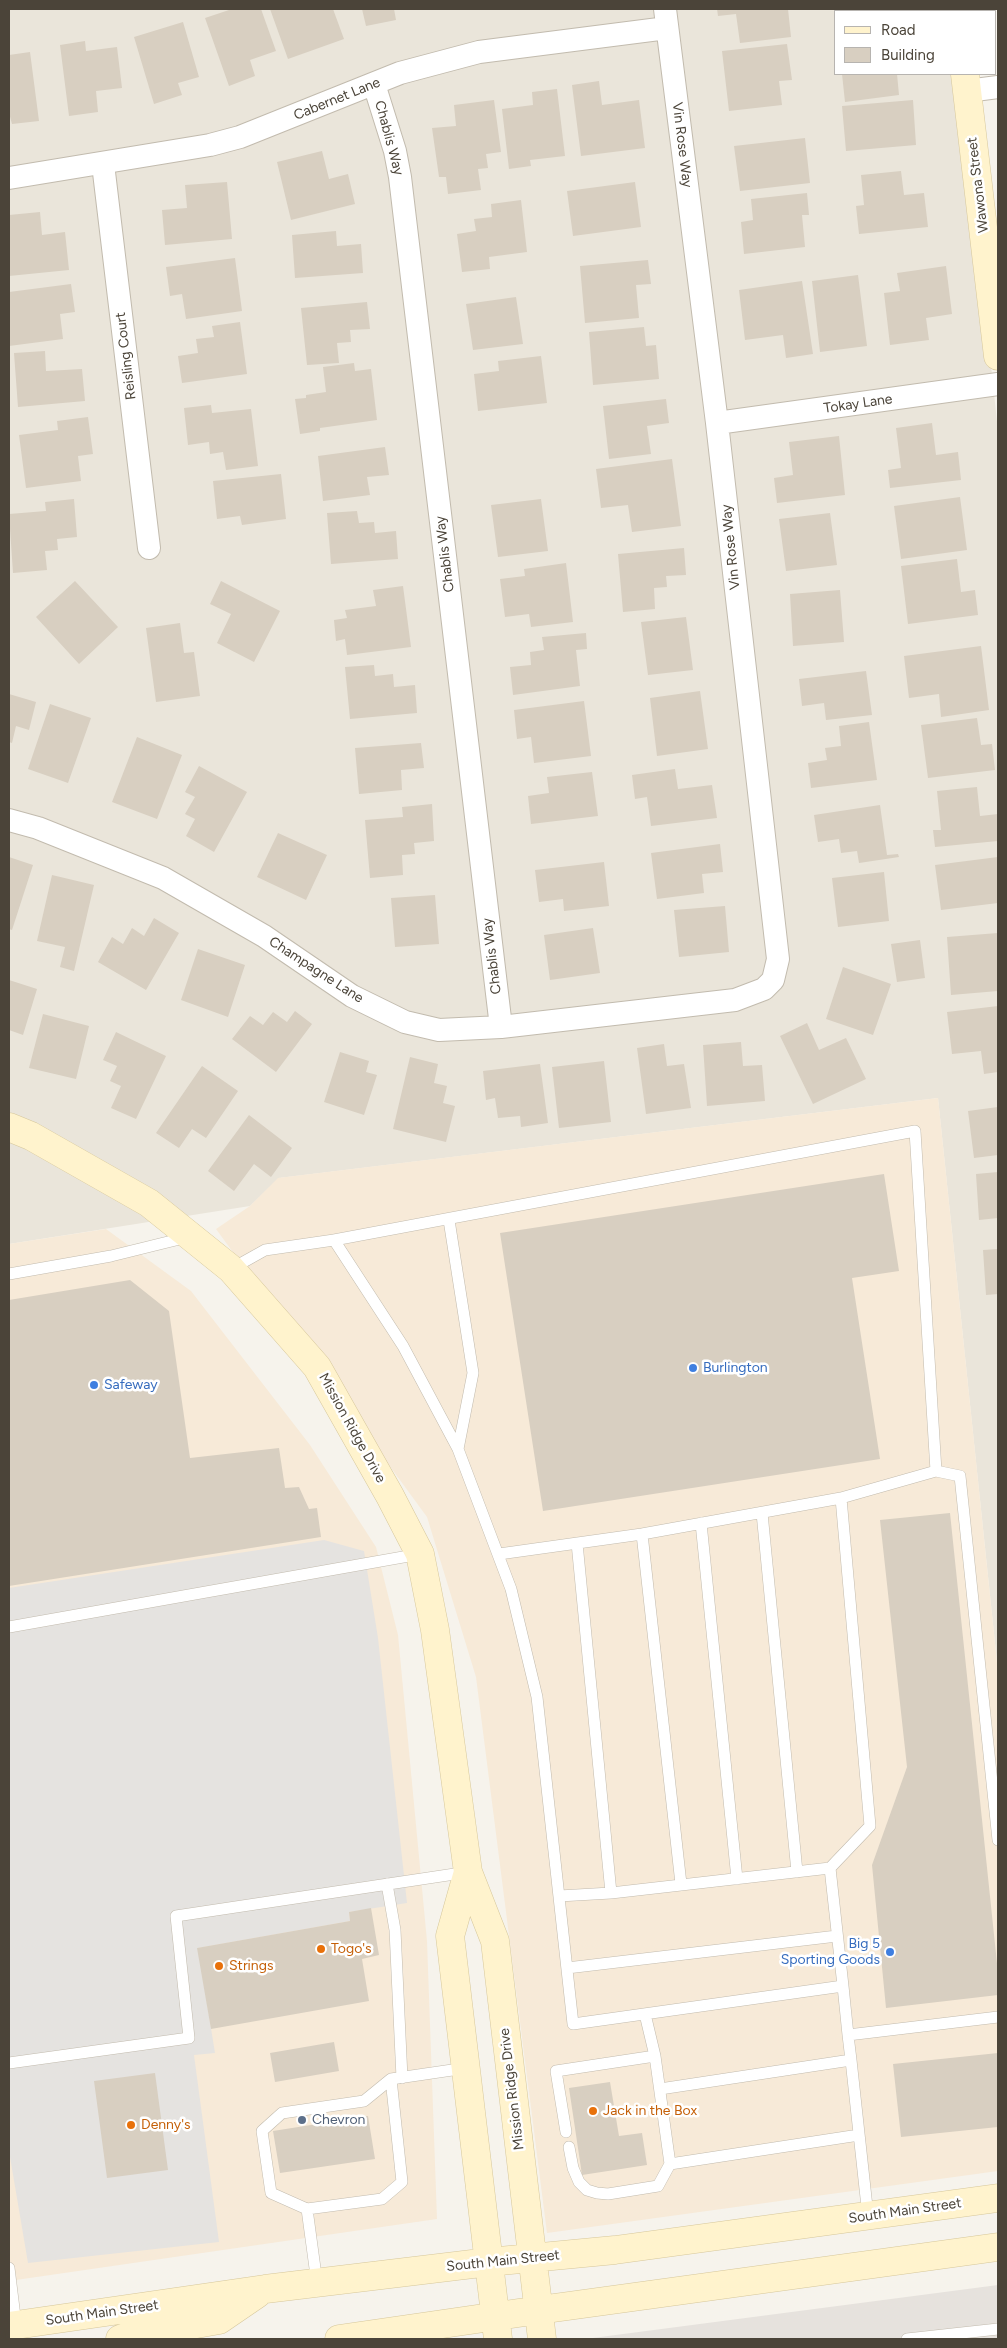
<!DOCTYPE html>
<style>
body{margin:0}
#map{position:relative;width:1007px;height:2348px;overflow:hidden;background:#f6f3ec;font-family:Figtree,sans-serif}
canvas{display:block}
.frame{position:absolute;inset:0;border:10px solid #4b4439;pointer-events:none}
.legend{position:absolute;left:834px;top:10px;width:162px;height:65px;box-sizing:border-box;background:#fff;border:1px solid #b7b4b0;margin:0;padding:6px 9px;list-style:none;font-size:15px;color:#4b4439}
.legend li{display:flex;align-items:center;gap:10px;height:25px}
.legend b{width:25px;border:1px solid #b7b4b0}
</style>
<div id="map">
<canvas width="1007" height="2348"></canvas>
<div class="frame"></div>
<ul class="legend">
<li><b style="height:6px;background:#fff3cd"></b>Road</li>
<li><b style="height:14px;background:#d8cfc1"></b>Building</li>
</ul>
</div>
<script>
const g = document.querySelector('canvas').getContext('2d');
g.lineJoin = 'round';
function paint(path, color) { g.fillStyle = color; g.fill(path, 'evenodd'); }
const shape = rows => new Path2D(rows.map(r => 'M' + r).join(''));
function strokePath(path, color, width, dash) { g.strokeStyle = color; g.lineWidth = width; g.lineCap = dash ? 'butt' : 'round'; g.setLineDash(dash || []); g.stroke(path); }
function label(font, color, halo, rows, align = 'center') {
  g.font = font + ' Figtree,sans-serif'; g.lineWidth = 5; g.setLineDash([]); g.textBaseline = 'middle'; g.strokeStyle = halo; g.fillStyle = color; for (const [text, x, y, turn = 0] of rows) {
    g.save(); g.translate(x, y); g.rotate((+turn || 0) * Math.PI / 180); g.textAlign = isNaN(turn) ? turn : align; if (halo) g.strokeText(text, 0, 0); g.fillText(text, 0, 0); g.restore();
  }
}
paint(shape([
 [9,9,954,9,954,11,836,11,836,74,960,74,998,431,998,1672,938,1098,279,1178,250,1206,9,1244]
]), '#eae5da');
paint(shape([
 [938,1098,998,1672,998,2171,547,2233,476,1677,427,1517,216,1229,250,1206,278,1178],
 [106,1229,191,1291,310,1445,376,1547,398,1635,427,1941,437,2219,9,2281,9,1244]
]), '#f7ead8');
paint(shape([
 [998,2285,998,2339,585,2339]
]), '#e6e2dd');
paint(shape([
 [324,1540,364,1551,378,1638,407,1903,349,1912,350,1921,198,1948,215,2053,194,2055,219,2242,28,2263,9,2151,9,1588]
]), '#e5e3e0');
paint(shape([
 [232,9,261,9,276,51,250,60,255,76,229,86,205,18],
 [270,9,333,9,344,39,288,59],
 [362,9,394,9,396,20,366,26],
 [717,9,788,9,791,37,740,43,736,14,718,16],
 [183,22,199,77,178,83,182,95,154,104,134,37],
 [85,41,86,51,117,47,122,88,96,91,98,112,69,116,60,45],
 [787,44,792,80,779,81,782,105,729,111,722,51],
 [30,52,39,121,12,124,9,113,9,55],
 [842,74,897,74,899,95,845,102],
 [599,81,602,105,639,100,645,148,581,156,572,85],
 [557,89,565,156,530,160,531,166,509,169,502,109,533,105,532,92],
 [494,100,501,152,486,154,488,168,478,169,481,190,448,194,446,177,439,177,432,128,456,126,454,105],
 [913,100,916,145,846,151,842,106],
 [805,138,810,183,740,191,734,146],
 [322,151,329,179,348,174,355,204,291,220,277,162],
 [901,171,904,195,924,193,928,227,859,234,856,206,864,205,861,175],
 [227,182,232,239,165,245,162,210,187,208,185,185],
 [635,182,641,227,573,236,567,191],
 [807,193,809,215,802,215,805,247,744,254,741,222,753,220,751,199],
 [521,200,527,252,489,257,490,269,462,272,457,234,476,231,474,219,492,217,491,204],
 [40,212,42,235,65,232,69,270,9,276,9,215],
 [336,231,337,246,361,244,363,273,295,278,292,235],
 [235,258,242,311,186,319,182,294,170,296,166,267],
 [648,260,651,284,636,285,639,318,585,323,580,266],
 [946,266,952,314,926,318,929,340,890,345,884,293,900,291,897,273],
 [858,275,867,346,820,352,812,281],
 [802,281,813,354,786,358,783,335,745,340,739,290],
 [71,284,75,312,60,314,63,339,9,346,9,292],
 [516,297,523,344,473,350,466,304],
 [367,302,370,329,350,330,351,342,337,343,339,363,307,365,301,308],
 [240,322,247,374,182,383,178,356,198,353,196,339,214,337,212,326],
 [644,327,646,346,656,345,659,379,593,385,589,332],
 [45,351,46,371,82,369,85,401,18,407,14,353],
 [541,356,547,403,478,411,474,374,499,371,498,361],
 [354,363,355,371,371,369,377,420,320,428,320,431,300,434,295,399,306,398,306,395,326,392,323,367],
 [666,399,669,423,647,426,651,454,609,459,603,406],
 [211,405,212,413,251,409,258,466,226,470,223,452,210,454,209,442,188,445,184,408],
 [88,417,93,454,78,456,81,481,26,488,19,435,58,430,57,421],
 [932,423,936,455,958,452,961,480,890,488,888,470,901,468,896,428],
 [839,436,845,495,777,503,774,478,793,475,789,442],
 [385,447,389,475,367,477,370,495,323,501,318,456],
 [672,459,681,526,632,532,628,505,601,508,596,469],
 [281,474,286,519,242,525,240,516,217,519,213,481],
 [960,497,967,550,901,559,894,506],
 [74,499,77,537,57,539,58,550,45,551,47,570,13,573,9,514,46,511,45,502],
 [541,499,548,551,498,557,491,505],
 [357,511,359,523,374,522,375,533,396,531,398,559,331,564,327,513],
 [830,513,837,565,786,571,779,519],
 [684,548,686,575,666,576,667,587,654,588,655,609,623,612,618,554],
 [957,559,961,592,975,590,978,615,908,624,901,566],
 [566,563,573,622,531,627,529,614,505,617,500,579,525,576,524,569],
 [75,581,118,627,79,664,36,617],
 [221,581,280,611,254,662,217,643,231,614,210,604],
 [403,586,411,647,347,655,345,639,336,641,334,620,347,618,345,610,376,606,373,590],
 [840,590,844,642,793,646,790,594],
 [686,617,693,670,648,675,641,622],
 [180,623,184,653,194,652,200,696,156,702,146,628],
 [586,633,587,649,576,650,580,686,513,695,510,667,531,665,530,652,544,650,542,637],
 [981,646,989,710,941,717,939,694,909,698,904,656],
 [374,665,375,676,393,674,394,687,415,685,417,713,350,719,345,667],
 [866,671,872,715,826,720,824,703,802,706,799,679],
 [700,691,708,749,657,756,650,698],
 [9,694,36,702,29,730,16,726,12,743,9,742],
 [584,701,591,756,534,763,531,737,517,739,514,710],
 [50,704,91,718,68,783,28,769],
 [977,718,981,745,992,744,995,770,928,778,921,725],
 [869,722,877,780,811,788,808,763,827,760,825,748,841,746,839,726],
 [137,737,182,755,157,819,112,802],
 [421,743,424,768,401,770,402,790,359,794,355,748],
 [199,766,247,792,214,852,186,836,195,819,185,814,195,797,185,792],
 [675,769,678,789,712,785,717,818,651,826,647,797,635,799,632,775],
 [592,772,598,816,531,824,528,796,549,793,547,777],
 [977,787,980,816,998,814,998,841,935,847,933,830,941,830,937,791],
 [432,804,434,841,414,843,415,854,402,855,403,875,370,878,365,820,403,817,402,807],
 [880,805,887,855,898,854,899,857,859,863,857,851,841,853,839,839,818,842,814,815],
 [278,833,327,855,306,900,257,877],
 [720,844,723,872,702,874,704,893,657,899,651,853],
 [9,857,33,865,12,930,9,929],
 [998,857,998,903,941,910,935,865],
 [604,862,609,906,564,911,563,899,539,902,535,870],
 [884,872,889,921,838,927,832,878],
 [52,875,94,885,74,971,60,967,65,947,37,941],
 [435,895,439,944,395,947,391,898],
 [725,906,729,952,679,957,674,910],
 [154,918,179,933,146,990,98,962,112,937,123,944,132,928,144,936],
 [593,928,600,973,550,980,544,935],
 [998,933,998,991,951,995,947,937],
 [920,940,925,978,897,982,891,944],
 [198,949,245,965,228,1017,181,1000],
 [843,967,891,984,873,1035,826,1019],
 [9,980,37,989,23,1035,9,1030],
 [998,1006,998,1072,984,1074,981,1051,952,1054,947,1012],
 [295,1011,312,1024,276,1072,232,1039,250,1016,263,1025,273,1012,287,1022],
 [43,1014,89,1026,76,1079,29,1068],
 [807,1023,819,1050,846,1038,866,1079,813,1104,780,1036],
 [116,1032,166,1056,136,1119,111,1108,121,1086,110,1081,117,1066,103,1060],
 [741,1042,743,1066,762,1065,765,1101,707,1106,703,1045],
 [664,1044,667,1066,684,1064,691,1108,646,1114,637,1048],
 [340,1052,369,1061,366,1072,377,1075,364,1115,324,1102],
 [410,1057,438,1064,434,1083,447,1086,443,1103,455,1106,446,1142,393,1129],
 [604,1061,611,1122,559,1128,552,1067],
 [540,1064,548,1123,521,1127,520,1116,498,1118,495,1098,486,1100,483,1071],
 [202,1066,238,1091,206,1138,192,1129,179,1148,156,1133],
 [998,1107,998,1155,974,1158,968,1111],
 [249,1115,292,1148,271,1177,254,1164,234,1191,208,1171],
 [998,1172,998,1218,979,1220,976,1174],
 [884,1174,899,1271,852,1278,880,1459,543,1511,500,1233],
 [998,1249,998,1294,986,1295,983,1250],
 [130,1280,169,1311,190,1458,279,1448,285,1488,299,1487,309,1509,317,1508,321,1537,9,1586,9,1300],
 [950,1513,998,1973,998,1995,886,2008,872,1865,907,1767,880,1520],
 [371,1908,379,1955,362,1959,369,2001,211,2029,197,1948,350,1921,349,1912],
 [334,2042,339,2071,275,2082,270,2053],
 [998,2053,998,2127,901,2137,893,2064],
 [155,2073,168,2170,107,2178,94,2081],
 [610,2082,619,2136,642,2133,647,2165,582,2175,569,2088],
 [368,2116,375,2159,280,2173,273,2131]
]), '#d8cfc1');
const lane = shape([
 [449,1220,473,1373,458,1449],
 [231,1269,265,1250,334,1240],
 [9,1274,111,1256,188,1237],
 [936,1471,960,1476,998,1840],
 [762,1513,797,1872],
 [701,1523,737,1879],
 [642,1534,681,1884],
 [577,1543,611,1893],
 [499,1554,642,1534,841,1498],
 [9,1627,420,1554],
 [387,1884,395,1930,402,2078],
 [559,1896,611,1893,830,1868],
 [567,1968,837,1936],
 [843,1986,573,2024,537,1697,511,1589,458,1449,403,1346,334,1240,915,1131,936,1471,841,1498,870,1826,830,1868,843,1986,848,2035,851,2060,868,2216],
 [645,2014,655,2056,670,2164,859,2135],
 [848,2035,998,2017],
 [9,2063,189,2038,176,1916,468,1872],
 [660,2089,851,2060],
 [566,2132,556,2071,655,2056],
 [569,2147,573,2168,579,2182,587,2190,597,2193,608,2194,658,2186,670,2164],
 [307,2209,382,2199,402,2182,391,2079],
 [9,2268,16,2325],
 [317,2283,307,2209,271,2193,262,2131,282,2113,364,2101,391,2079,466,2068],
 [907,2339,998,2329]
]);
const street = shape([
 [374,84,395,151,400,177,501,1027],
 [967,91,998,87],
 [103,164,149,548],
 [9,178,210,145,240,137,400,73,479,52,667,28],
 [717,423,998,384],
 [9,820,38,828,163,878,264,936,352,996,405,1022,439,1030,501,1027,735,1000,764,989,773,980,778,959,717,423,665,9]
]);
const secondary = shape([
 [958,9,959,11],
 [965,74,998,356],
 [9,1127,31,1136,149,1203,231,1269,317,1367,390,1496,420,1554,435,1630,468,1872,495,1941,542,2339],
 [468,1872,450,1936,498,2339],
 [9,2326,265,2289,489,2262,615,2250,998,2198],
 [120,2339,128,2336,219,2320,257,2294],
 [339,2339,539,2310,998,2247]
]);
strokePath(lane, '#c2bbae', 12);
strokePath(street, '#c2bbae', 24);
strokePath(secondary, '#d6c79b', 29);
strokePath(lane, '#fff', 11);
strokePath(street, '#fff', 22);
strokePath(secondary, '#fff3cd', 28);
for (const [x, y, r, color] of [
 [693,1368,5,"#3f7fe0"],
 [94,1385,5,"#3f7fe0"],
 [321,1949,5,"#e8710a"],
 [890,1952,5,"#3f7fe0"],
 [219,1966,5,"#e8710a"],
 [593,2111,5,"#e8710a"],
 [302,2120,5,"#5c6f8a"],
 [131,2125,5,"#e8710a"]
]) { const dot = new Path2D(); dot.arc(x, y, r, 0, 2 * Math.PI); g.fillStyle = color; g.fill(dot); strokePath(dot, '#fff', 2); }
label('14px', '#4b4439', '#fff', [
 ["Cabernet Lane",337,99,-22],
 ["Chablis Way",389,138,75],
 ["Vin Rose Way",682,145,83],
 ["Wawona Street",978,185,-97],
 ["Reisling Court",126,356,-97],
 ["Tokay Lane",858,404,-8],
 ["Vin Rose Way",731,547,-96],
 ["Chablis Way",445,554,-97],
 ["Chablis Way",492,956,-97],
 ["Champagne Lane",316,970,33],
 ["Mission Ridge Drive",352,1428,61],
 ["Mission Ridge Drive",512,2089,-97],
 ["South Main Street",905,2211,-8],
 ["South Main Street",503,2261,-6],
 ["South Main Street",102,2313,-8]
]);
label('14px', '#366cbe', '#fff', [
 ["Burlington",703,1368],
 ["Safeway",104,1385],
 ["Big 5",880,1944,"right"],
 ["Sporting Goods",880,1960,"right"]
], 'left');
label('14px', '#c56008', '#fff', [
 ["Togo's",331,1949],
 ["Strings",229,1966],
 ["Jack in the Box",603,2111],
 ["Denny's",141,2125]
], 'left');
label('14px', '#4e5e75', '#fff', [
 ["Chevron",312,2120]
], 'left');
</script>
